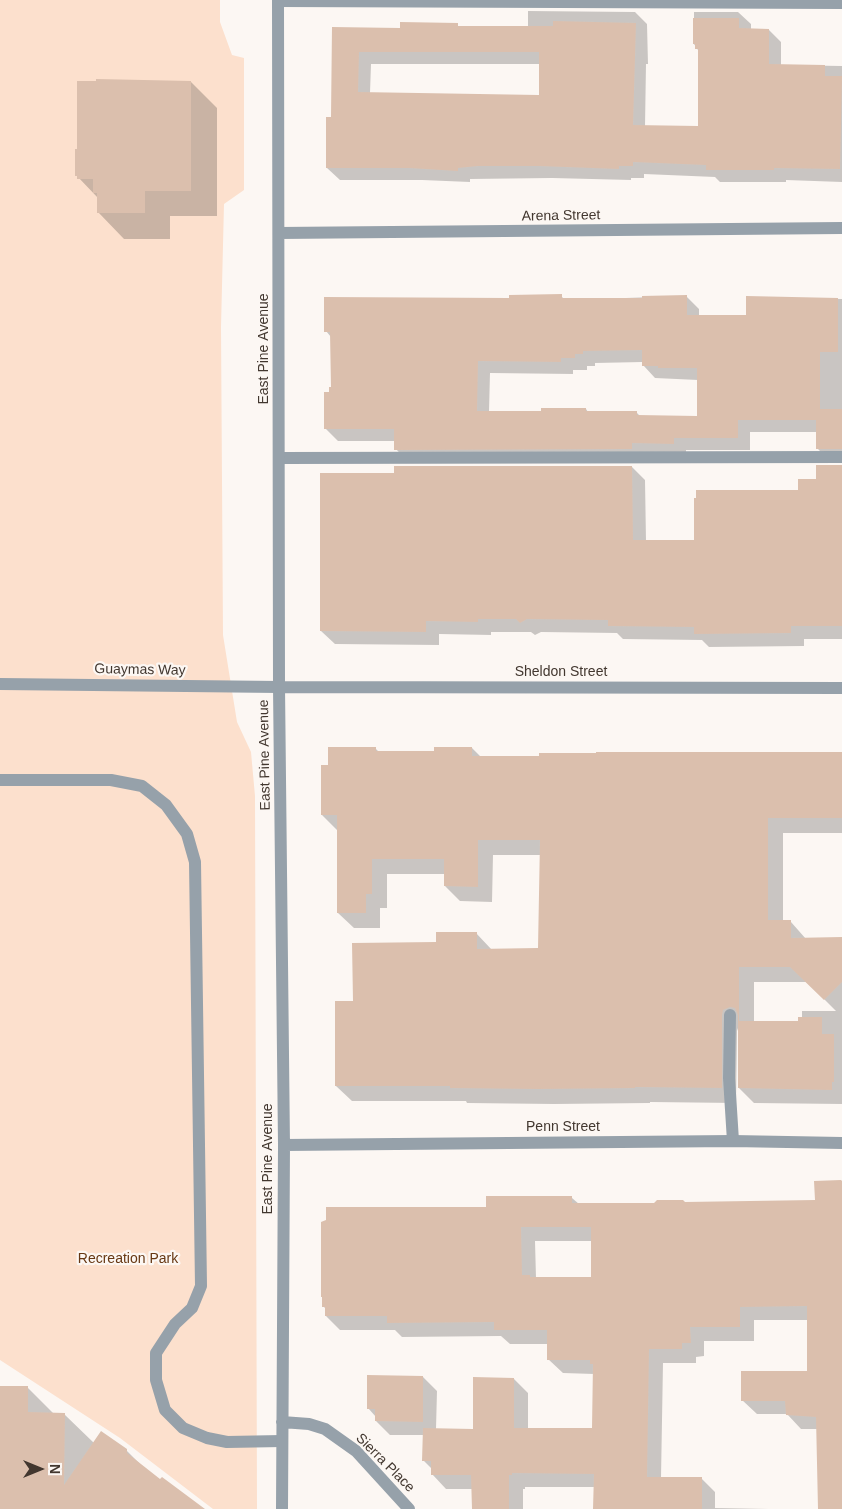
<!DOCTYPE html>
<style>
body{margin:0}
#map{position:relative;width:842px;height:1509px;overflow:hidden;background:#fcf7f3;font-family:Arial,sans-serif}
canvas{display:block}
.north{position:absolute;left:15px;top:1444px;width:50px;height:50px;-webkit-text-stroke:4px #fcf7f3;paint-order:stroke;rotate:90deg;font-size:14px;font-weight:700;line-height:20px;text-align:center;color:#42372f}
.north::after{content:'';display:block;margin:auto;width:18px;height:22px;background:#42372f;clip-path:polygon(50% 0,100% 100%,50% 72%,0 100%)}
</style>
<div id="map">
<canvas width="842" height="1509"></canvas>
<div class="north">N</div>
</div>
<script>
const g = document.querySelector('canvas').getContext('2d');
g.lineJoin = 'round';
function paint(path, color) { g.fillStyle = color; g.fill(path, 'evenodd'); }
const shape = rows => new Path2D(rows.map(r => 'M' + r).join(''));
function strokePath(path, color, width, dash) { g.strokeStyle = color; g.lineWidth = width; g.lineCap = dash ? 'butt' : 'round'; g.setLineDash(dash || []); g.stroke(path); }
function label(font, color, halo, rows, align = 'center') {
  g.font = font + ' Arial,sans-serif'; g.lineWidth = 4.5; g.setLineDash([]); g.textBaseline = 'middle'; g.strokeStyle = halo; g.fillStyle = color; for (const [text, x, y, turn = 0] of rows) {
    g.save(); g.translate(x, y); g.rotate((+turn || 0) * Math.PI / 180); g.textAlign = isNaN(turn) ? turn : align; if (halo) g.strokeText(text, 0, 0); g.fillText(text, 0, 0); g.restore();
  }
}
paint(shape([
 [0,0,220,0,220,22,232,55,244,58,244,190,224,204,221,327,223,635,237,722,251,752,255,796,257,1509,213,1509,120,1438,0,1360]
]), '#fce0cd');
paint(shape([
 [528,11,635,12,647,24,648,64,646,64,645,127,700,127,700,53,694,44,694,12,738,12,751,24,751,30,769,30,781,42,781,65,842,66,842,182,786,180,786,182,720,182,715,177,644,174,644,178,631,178,631,180,552,178,470,179,470,182,422,180,340,180,327,168,333,118,334,28,401,29,528,27],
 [371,64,540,64,540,96,370,93],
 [191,82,217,108,217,216,170,216,170,239,124,239,98,212,98,198,77,176],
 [561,296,565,300,686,296,699,309,699,316,748,316,748,297,842,299,842,461,830,461,817,448,817,432,750,432,750,450,686,450,686,456,408,462,396,449,396,441,338,441,325,428,332,389,331,337,326,331,510,299],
 [643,362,643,365,655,378,698,380,698,418,640,416,637,413,588,412,586,409,542,412,489,412,490,373,573,374,573,370,587,370,587,366,595,366,595,363],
 [632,467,645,480,646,541,695,541,799,491,842,467,842,639,804,639,804,646,709,647,702,640,623,639,617,633,541,632,535,635,531,632,491,632,491,635,439,634,439,645,335,644,321,631,396,474],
 [375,748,380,753,435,752,472,748,481,757,842,753,842,833,783,833,783,922,791,922,806,939,842,938,842,1104,754,1103,739,1088,739,1025,737,1031,736,1103,650,1102,650,1103,554,1104,467,1103,466,1101,352,1101,336,1086,354,1002,438,943,476,933,492,950,539,950,541,855,493,855,492,902,460,901,445,886,445,874,387,874,387,908,380,908,380,928,354,928,338,913,337,830,322,815,329,766],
 [754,982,807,982,836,1011,802,1011,802,1018,800,1022,754,1022],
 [842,1182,842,1509,820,1509,817,1429,801,1429,787,1414,757,1414,742,1400,809,1372,809,1320,754,1320,754,1341,704,1341,704,1356,696,1357,696,1363,663,1363,661,1478,701,1478,715,1492,715,1508,769,1509,594,1509,595,1487,525,1487,525,1489,523,1489,523,1509,473,1509,473,1489,446,1489,432,1474,432,1469,424,1461,424,1435,390,1435,376,1421,376,1417,368,1408,423,1377,437,1391,436,1429,474,1430,514,1379,528,1393,528,1430,594,1430,594,1374,563,1373,548,1359,548,1344,510,1344,501,1336,402,1337,395,1330,340,1330,326,1316,326,1309,324,1307,487,1208,572,1198,579,1204,816,1202],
 [535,1241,592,1241,592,1278,536,1278],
 [0,1387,28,1388,54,1414,64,1414,94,1443,126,1450,146,1470,201,1509,0,1509]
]), '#0003');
paint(shape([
 [693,18,739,18,739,28,769,29,769,64,825,65,825,76,842,76,840,169,774,168,774,170,706,170,706,165,633,162,633,166,619,166,619,169,539,166,478,166,458,168,458,171,409,168,326,168,326,117,331,117,332,27,400,28,400,22,458,23,458,26,553,26,553,21,636,23,633,125,698,126,698,49,695,49,695,44,693,44],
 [359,52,539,52,539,95,358,92],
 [96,79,191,81,191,191,145,191,145,213,97,213,97,193,93,193,93,179,77,179,77,176,75,176,75,149,77,149,77,81,96,81],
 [562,294,562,298,642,298,642,296,687,295,687,315,746,315,746,296,838,298,838,352,820,352,820,409,842,409,842,449,816,449,816,420,738,420,738,438,674,438,674,444,632,443,632,449,394,450,394,429,324,429,324,392,329,392,329,387,331,387,330,332,324,332,324,297,509,298,509,295],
 [642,350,642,366,658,366,658,368,697,368,697,416,637,415,637,411,586,411,586,408,541,408,541,411,477,411,478,361,561,362,561,358,575,358,575,354,583,354,583,351],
 [816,465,842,465,842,626,791,626,791,633,694,634,694,627,608,626,608,620,527,619,520,623,516,619,478,619,478,622,426,621,426,632,320,631,320,473,394,473,394,466,632,466,633,540,694,540,694,498,696,498,696,490,798,490,798,479,816,479],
 [328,747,376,747,376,751,434,751,434,747,472,747,472,756,539,756,539,753,596,753,596,752,842,752,842,818,768,818,768,920,791,920,791,938,842,937,842,982,824,1000,790,967,739,967,739,1021,798,1021,798,1017,822,1017,822,1034,834,1034,834,1082,832,1082,832,1090,738,1088,738,1015,735,1008,730,1007,723,1010,722,1015,722,1088,635,1087,635,1088,538,1089,450,1088,450,1086,335,1086,335,1001,353,1001,352,943,436,942,436,932,477,932,477,949,538,948,540,840,478,840,478,887,444,886,444,859,372,859,372,894,366,894,366,913,337,913,337,815,321,815,321,765,328,765],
 [841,1180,842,1181,842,1509,818,1509,816,1417,786,1415,785,1401,741,1401,741,1371,807,1371,807,1306,740,1307,740,1327,690,1327,691,1343,682,1343,682,1349,649,1349,647,1477,702,1477,702,1509,593,1509,594,1474,512,1473,512,1475,509,1475,509,1509,472,1509,471,1475,431,1475,431,1461,422,1461,423,1428,473,1429,473,1377,514,1378,514,1428,592,1428,593,1364,590,1364,590,1360,547,1360,547,1330,494,1330,494,1322,387,1323,387,1316,325,1316,325,1307,322,1307,322,1297,321,1297,321,1222,326,1220,326,1207,486,1207,486,1196,572,1196,572,1203,654,1203,657,1200,683,1200,685,1202,815,1200,814,1181],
 [521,1227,591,1227,591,1277,530,1277,530,1275,522,1275],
 [367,1375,423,1376,423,1422,375,1421,375,1409,367,1409],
 [0,1386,28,1386,28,1412,65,1413,64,1485,101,1431,127,1449,127,1453,160,1479,162,1477,205,1509,0,1509]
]), '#dbbfad');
strokePath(shape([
 [278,1,842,3],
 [279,458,842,457],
 [0,684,279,687],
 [0,780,111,780,142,786,166,805,187,834,195,862,201,1286,192,1308,175,1324,156,1353,156,1380,165,1410,183,1428,207,1438,227,1442,282,1441],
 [730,1015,729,1078,733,1141]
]), '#96a1aa', 12);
strokePath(shape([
 [278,0,279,687,284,1145,282,1509],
 [279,233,842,228],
 [279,687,842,688],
 [284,1145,733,1141,842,1143],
 [282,1422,309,1424,325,1429,356,1451,409,1509]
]), '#96a1aa', 12);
label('14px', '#42372f', '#fcf7f3', [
 ["Arena Street",561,216,-1],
 ["East Pine Avenue",264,349,-90],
 ["Guaymas Way",140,670,1],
 ["Sheldon Street",561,672],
 ["East Pine Avenue",265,755,-91],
 ["Penn Street",563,1127],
 ["East Pine Avenue",268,1159,-90],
 ["Sierra Place",385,1463,45]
]);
label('14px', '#673813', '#fcf7f3', [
 ["Recreation Park",128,1259]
]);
</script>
